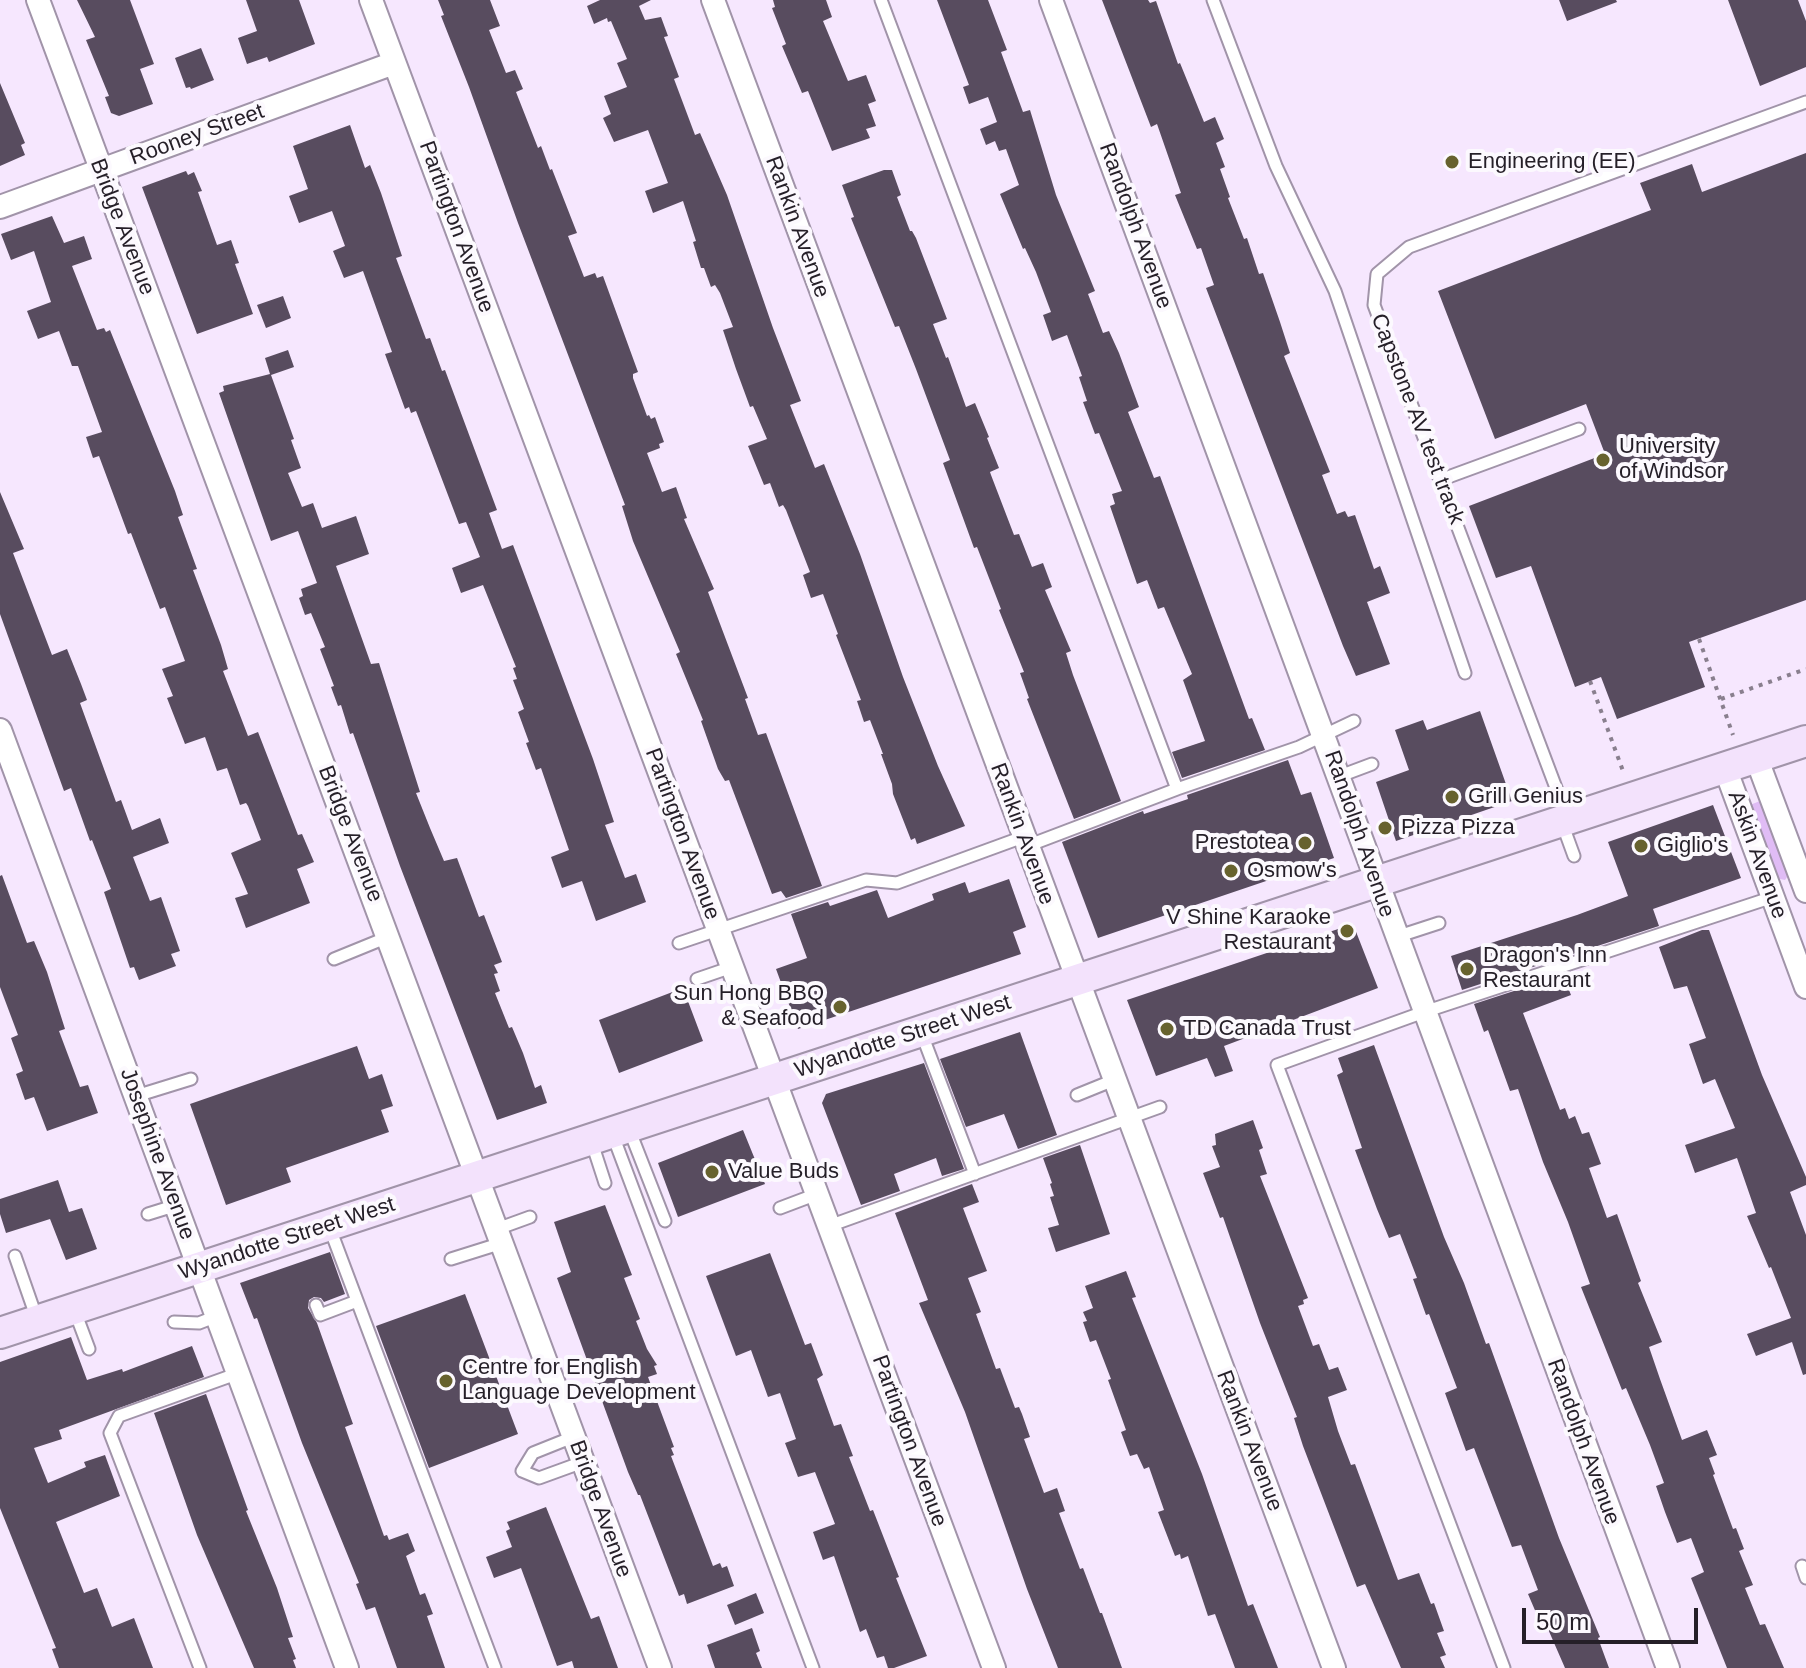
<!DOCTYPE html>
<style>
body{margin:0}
#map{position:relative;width:1806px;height:1668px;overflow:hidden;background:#f6e7fe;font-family:Helvetica,sans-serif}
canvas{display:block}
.scale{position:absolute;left:1522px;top:1608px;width:176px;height:36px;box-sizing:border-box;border:4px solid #251f28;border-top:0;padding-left:10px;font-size:24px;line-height:28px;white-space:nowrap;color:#251f28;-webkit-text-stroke:6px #fcf9fe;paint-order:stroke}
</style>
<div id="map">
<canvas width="1806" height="1668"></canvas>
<div class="scale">50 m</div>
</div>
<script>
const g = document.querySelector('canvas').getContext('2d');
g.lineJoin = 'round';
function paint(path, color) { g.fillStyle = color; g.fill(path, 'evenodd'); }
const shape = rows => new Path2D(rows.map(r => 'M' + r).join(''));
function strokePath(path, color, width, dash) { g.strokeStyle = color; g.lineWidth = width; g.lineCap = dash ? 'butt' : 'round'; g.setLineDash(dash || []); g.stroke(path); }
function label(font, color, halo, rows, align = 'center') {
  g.font = font + ' Helvetica,sans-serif'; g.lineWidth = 8; g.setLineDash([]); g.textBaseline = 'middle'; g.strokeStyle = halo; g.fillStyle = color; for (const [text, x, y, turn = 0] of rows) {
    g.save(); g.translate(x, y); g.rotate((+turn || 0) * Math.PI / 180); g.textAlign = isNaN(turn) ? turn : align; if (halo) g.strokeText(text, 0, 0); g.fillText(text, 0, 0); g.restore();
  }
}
paint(shape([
 [1760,801,1765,805,1790,873,1785,880,1775,878,1750,805]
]), '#e0bcf5');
paint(shape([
 [77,0,130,0,154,64,140,69,153,104,119,116,111,113,105,97,109,96,86,40,95,37],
 [246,0,299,0,315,44,269,62,267,57,247,64,238,38,257,31],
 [438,0,490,0,500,26,489,30,506,73,515,70,523,89,516,92,538,148,541,146,550,170,552,169,577,233,568,236,584,277,595,273,597,278,603,276,638,372,633,374,633,378,647,416,649,415,651,419,655,417,664,442,659,444,660,448,647,453,662,492,676,487,687,518,684,519,714,589,708,592,748,698,745,699,758,735,766,733,822,886,786,898,781,891,772,894,729,780,725,781,718,769,701,721,703,720,676,654,680,652,633,541,622,506,625,505,518,223,469,87,441,16,444,15],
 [600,0,651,0,639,6,645,20,661,17,668,36,664,37,679,77,674,79,695,135,700,133,727,195,773,328,801,401,790,405,815,468,824,464,860,554,903,677,938,766,965,826,917,844,915,838,911,840,893,794,892,784,881,754,883,754,870,720,864,722,857,701,861,700,836,635,838,634,823,594,811,598,803,575,810,572,786,510,783,505,779,507,770,483,764,485,748,446,767,439,753,406,750,407,736,369,723,330,733,327,720,293,715,285,711,287,704,268,701,268,693,242,696,241,683,201,653,213,645,191,668,183,648,130,614,142,603,118,611,114,604,96,627,87,617,63,627,59,611,21,608,22,607,18,594,24,587,6],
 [773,0,826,0,832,17,823,21,848,81,866,75,876,101,868,104,876,126,866,129,870,138,832,151,808,91,802,93,782,46,786,44,772,8,775,7],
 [937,0,988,0,1007,50,1001,52,1023,112,1030,110,1056,195,1095,291,1088,294,1103,333,1109,331,1119,353,1139,407,1128,412,1154,478,1160,476,1249,719,1252,718,1265,750,1182,778,1172,752,1205,741,1183,680,1192,674,1164,607,1158,609,1147,580,1137,584,1110,506,1115,504,1112,494,1122,491,1099,433,1095,434,1083,402,1087,401,1079,377,1082,376,1067,335,1052,341,1043,315,1051,312,1036,272,1025,248,1023,249,1000,194,1019,185,1006,149,999,151,995,141,986,145,980,129,997,122,988,97,969,104,963,87,969,85],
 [1102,0,1148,0,1150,3,1156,1,1178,64,1180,63,1204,122,1215,117,1224,139,1216,143,1225,167,1220,169,1230,197,1228,198,1244,239,1247,238,1259,274,1263,273,1280,322,1290,353,1284,356,1330,472,1322,475,1337,514,1345,511,1348,517,1355,515,1374,569,1380,566,1390,593,1367,602,1390,664,1356,676,1343,646,1206,288,1214,285,1201,248,1197,249,1175,195,1181,193,1157,124,1151,127],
 [1559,0,1616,0,1617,2,1567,21],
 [1728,0,1798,0,1806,21,1806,67,1760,86],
 [201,48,214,80,191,89,190,87,186,88,175,58],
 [0,83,25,143,21,145,25,155,0,166],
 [350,125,365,168,370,165,381,193,402,256,396,258,426,339,430,338,442,371,445,370,497,510,489,513,502,549,513,545,593,759,614,822,605,825,625,878,636,874,646,902,596,921,582,881,562,888,551,857,569,850,541,768,536,770,526,743,529,742,518,712,524,709,513,680,517,679,513,668,516,667,483,585,461,593,452,568,480,557,466,522,459,524,416,411,411,413,409,407,405,409,385,354,392,352,363,271,344,278,333,251,345,246,332,211,299,223,289,196,308,189,293,146],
 [1806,153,1806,600,1689,642,1705,687,1617,719,1601,677,1575,687,1531,566,1496,578,1469,506,1605,454,1586,404,1495,439,1438,291,1651,210,1640,183,1692,164,1702,192],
 [884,170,892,170,901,195,897,197,910,231,912,231,916,238,947,319,933,324,946,358,948,357,966,407,975,403,989,437,987,438,999,468,990,472,991,475,1014,535,1019,534,1032,567,1043,563,1052,587,1045,590,1071,651,1066,653,1073,675,1121,801,1074,819,1027,699,1029,698,1020,673,1024,672,999,610,1001,609,977,547,974,548,943,463,950,460,916,369,899,326,895,327,851,218,854,217,842,185],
 [186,171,188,175,194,172,202,191,198,192,217,245,231,240,239,263,235,264,253,314,197,334,142,187],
 [52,216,64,243,84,236,92,259,72,266,97,330,104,328,106,332,110,330,175,491,183,515,178,517,197,569,193,570,221,645,228,669,223,671,248,736,258,732,298,835,302,834,314,862,297,869,310,903,246,928,235,898,248,894,231,853,261,840,248,806,246,803,240,805,227,768,217,771,205,737,185,744,167,698,173,696,162,669,185,661,165,607,160,609,131,533,128,534,99,456,93,458,86,437,102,432,78,366,72,366,59,331,38,339,27,311,51,302,34,251,11,260,1,234],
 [283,296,291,318,266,328,257,305],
 [288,350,294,367,271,375,294,439,291,440,301,468,288,473,302,507,313,503,322,528,356,516,369,554,336,566,371,664,379,663,420,792,416,793,430,828,444,861,457,858,479,917,484,915,502,962,494,965,498,973,494,974,500,991,495,993,509,1028,512,1027,523,1053,535,1088,541,1085,547,1103,497,1120,400,866,353,733,350,734,341,705,338,706,331,687,334,686,320,649,325,647,311,613,305,615,299,598,303,596,301,589,317,583,298,531,271,541,219,393,224,391,223,386,270,374,265,358],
 [0,492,24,549,13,553,52,655,67,649,81,684,87,700,80,703,116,802,121,800,132,830,160,818,169,843,133,857,150,901,161,897,180,951,171,954,176,966,139,980,134,967,130,968,104,892,111,889,92,840,90,841,71,788,64,791,0,614],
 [1480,711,1512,801,1396,841,1376,782,1409,770,1395,730,1423,720,1427,730],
 [1288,760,1301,795,1311,792,1334,858,1098,938,1062,842,1143,811,1144,814,1188,799,1187,795],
 [1713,805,1741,878,1653,909,1659,926,1462,990,1451,956,1577,915,1628,896,1608,842],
 [2,875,27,943,34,941,47,972,65,1029,59,1031,80,1087,88,1085,98,1113,47,1131,34,1097,25,1100,16,1074,23,1071,11,1038,18,1035,0,987,0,876],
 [1009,879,1026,927,1013,932,1021,954,798,1029,776,969,807,958,791,914,828,902,830,906,877,890,888,918,934,900,932,894,965,882,969,893],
 [1353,924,1378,988,1224,1046,1233,1071,1215,1077,1207,1058,1156,1076,1127,1000],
 [1702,930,1709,930,1762,1075,1806,1177,1806,1185,1790,1192,1806,1235,1806,1374,1803,1375,1792,1342,1756,1356,1747,1334,1791,1318,1771,1267,1769,1268,1747,1216,1756,1213,1737,1158,1695,1173,1685,1145,1735,1128,1715,1079,1703,1084,1689,1044,1706,1038,1687,986,1674,989,1659,947],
 [1563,975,1571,995,1523,1013,1560,1110,1565,1108,1569,1119,1575,1116,1582,1134,1589,1132,1601,1164,1589,1168,1607,1218,1617,1214,1641,1281,1638,1283,1662,1342,1649,1347,1660,1379,1682,1440,1707,1430,1717,1455,1709,1458,1715,1474,1713,1475,1733,1529,1736,1528,1744,1549,1739,1551,1753,1585,1745,1588,1760,1625,1765,1624,1784,1668,1727,1668,1691,1578,1704,1572,1691,1538,1677,1543,1665,1512,1656,1486,1664,1483,1650,1445,1626,1388,1622,1390,1581,1287,1590,1284,1568,1222,1543,1162,1518,1089,1510,1091,1488,1030,1484,1032,1474,1004],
 [683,988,703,1041,619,1073,599,1020],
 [1020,1032,1057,1135,1018,1149,1004,1114,966,1127,940,1059],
 [1374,1045,1444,1237,1464,1283,1486,1344,1489,1343,1559,1538,1600,1637,1598,1638,1609,1668,1565,1668,1541,1613,1537,1615,1528,1594,1538,1590,1521,1545,1512,1547,1474,1448,1466,1451,1445,1393,1457,1388,1429,1314,1426,1315,1413,1279,1417,1278,1400,1234,1389,1238,1377,1209,1355,1150,1362,1148,1337,1075,1343,1072,1338,1058],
 [357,1046,369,1079,382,1074,393,1106,381,1110,389,1132,286,1168,291,1182,226,1205,190,1104],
 [924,1063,964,1169,942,1176,936,1158,894,1174,900,1191,861,1205,822,1103,826,1094],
 [1253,1120,1263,1148,1259,1150,1267,1174,1260,1176,1308,1298,1303,1300,1304,1304,1298,1306,1313,1346,1319,1344,1329,1370,1338,1367,1347,1390,1328,1397,1338,1431,1351,1465,1355,1464,1398,1580,1419,1573,1431,1604,1434,1603,1444,1631,1437,1633,1446,1655,1440,1657,1445,1668,1401,1668,1365,1584,1357,1587,1303,1446,1294,1418,1297,1417,1260,1323,1223,1217,1220,1218,1203,1173,1220,1167,1212,1146,1216,1145,1215,1134],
 [743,1130,765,1184,678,1217,658,1163],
 [1080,1145,1110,1234,1056,1252,1048,1228,1059,1225,1050,1197,1054,1196,1050,1184,1052,1183,1043,1158],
 [58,1180,69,1212,82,1208,97,1249,66,1260,50,1219,6,1233,0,1214,0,1199],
 [972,1184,979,1202,963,1208,987,1271,968,1278,981,1312,976,1314,996,1369,1000,1368,1015,1408,1019,1407,1022,1414,1030,1437,1024,1439,1044,1493,1057,1488,1065,1511,1059,1513,1080,1569,1083,1568,1100,1613,1102,1613,1122,1668,1058,1668,1027,1589,965,1412,919,1303,928,1300,895,1213],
 [605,1205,632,1275,624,1278,640,1319,636,1321,647,1349,657,1365,654,1366,657,1374,648,1377,674,1447,671,1448,674,1455,671,1456,713,1566,720,1563,722,1568,727,1566,734,1586,687,1604,684,1594,679,1596,640,1495,638,1495,628,1472,557,1278,571,1272,554,1222],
 [330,1252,345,1294,324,1302,321,1298,314,1297,309,1300,308,1308,317,1323,353,1424,345,1427,384,1536,387,1535,389,1540,408,1533,415,1551,406,1556,420,1595,425,1593,433,1614,427,1616,445,1668,397,1668,375,1607,366,1610,356,1584,359,1583,302,1443,257,1318,254,1319,240,1283],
 [770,1253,805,1345,811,1343,823,1375,817,1379,834,1426,841,1424,853,1456,849,1457,870,1511,873,1510,899,1577,896,1578,927,1656,894,1668,888,1668,884,1656,877,1658,866,1629,860,1632,834,1556,823,1560,813,1532,835,1524,815,1472,798,1477,785,1443,796,1439,780,1393,768,1397,751,1350,736,1356,706,1276],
 [1126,1271,1136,1297,1132,1298,1202,1474,1248,1606,1253,1604,1278,1668,1235,1668,1215,1614,1208,1616,1188,1556,1181,1559,1180,1554,1175,1556,1158,1512,1164,1510,1149,1467,1144,1469,1137,1454,1130,1456,1121,1432,1126,1430,1108,1380,1111,1379,1096,1340,1090,1342,1083,1322,1087,1321,1083,1312,1093,1308,1085,1286],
 [465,1294,518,1434,429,1468,376,1326],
 [71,1337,87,1380,122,1369,123,1372,192,1346,204,1377,59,1430,62,1439,34,1448,48,1483,86,1467,84,1462,105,1455,120,1496,56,1522,84,1593,97,1588,112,1627,134,1618,153,1668,59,1668,52,1649,56,1648,0,1508,0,1362],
 [206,1394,248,1510,246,1511,277,1588,293,1637,288,1638,296,1659,293,1660,296,1668,254,1668,197,1535,154,1413],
 [546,1507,591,1619,599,1616,618,1668,574,1668,572,1661,557,1666,521,1568,494,1578,486,1557,512,1547,506,1531,510,1529,507,1522],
 [756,1593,764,1613,735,1625,727,1605],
 [752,1628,760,1651,756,1653,762,1668,715,1668,707,1645]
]), '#584c5f');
const lane = shape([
 [881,0,1177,789],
 [1213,0,1276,166,1335,291,1465,673],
 [1440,480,1579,429],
 [1340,776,1372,764],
 [1567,817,1374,305,1377,274,1409,247,1806,102],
 [1562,823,1574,856],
 [1027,846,1177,789,1299,747,1354,721],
 [1396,937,1439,923],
 [679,943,866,880,897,883,1023,837],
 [334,959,388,937],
 [697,979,732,967],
 [921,1032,975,1174],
 [1077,1095,1114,1080],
 [136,1096,191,1079],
 [629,1129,665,1221],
 [612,1133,813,1668],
 [591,1140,605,1183],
 [780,1208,817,1194],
 [148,1214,177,1205],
 [329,1226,495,1668],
 [829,1226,1160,1107],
 [497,1229,530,1217],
 [15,1256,37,1319],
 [451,1259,502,1243],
 [316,1305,320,1315,357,1301],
 [74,1309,89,1349],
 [174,1322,199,1323,217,1316],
 [573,1437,533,1453,522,1471,539,1478,583,1462],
 [1802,1566,1806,1578],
 [200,1668,110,1433,119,1416,239,1373],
 [1504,1668,1277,1065,1424,1012,1773,897]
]);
const street = shape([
 [38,0,660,1668],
 [371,0,994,1668],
 [713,0,1334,1668],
 [1051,0,1668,1668],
 [0,207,394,63],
 [0,730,347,1668],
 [1756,757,1806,891],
 [1725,768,1806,987]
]);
const secondary = shape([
 [0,1333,1806,741]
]);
strokePath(lane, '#a194a9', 15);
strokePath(street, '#a194a9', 26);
strokePath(secondary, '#a194a9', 34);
strokePath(shape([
 [1699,639,1733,735],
 [1590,681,1623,771],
 [1721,699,1806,669]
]), '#897f8e', 4, [4, 6]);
strokePath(lane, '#fff', 11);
strokePath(street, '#fff', 22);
strokePath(secondary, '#f3e2fc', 30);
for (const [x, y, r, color] of [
 [1452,162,8,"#67622e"],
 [1603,460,8,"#67622e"],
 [1452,797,8,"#67622e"],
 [1385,828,8,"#67622e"],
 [1305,843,8,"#67622e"],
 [1641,846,8,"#67622e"],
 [1231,871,8,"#67622e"],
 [1347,931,8,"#67622e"],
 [1467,969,8,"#67622e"],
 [840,1007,8,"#67622e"],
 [1167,1029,8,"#67622e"],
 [712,1172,8,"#67622e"],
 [446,1381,8,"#67622e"]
]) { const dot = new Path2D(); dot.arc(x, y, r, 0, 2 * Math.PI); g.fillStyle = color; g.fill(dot); strokePath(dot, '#fcf9fe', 3); }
label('22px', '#251f28', '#fcf9fe', [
 ["Rooney Street",197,135,-20],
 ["Randolph Avenue",1135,226,70],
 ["Bridge Avenue",122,227,69],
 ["Partington Avenue",456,227,70],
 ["Rankin Avenue",797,227,70],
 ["Capstone AV test track",1417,419,69],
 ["Bridge Avenue",350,834,69],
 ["Partington Avenue",682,834,70],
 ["Rankin Avenue",1022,834,70],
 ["Randolph Avenue",1359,834,71],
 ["Askin Avenue",1757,855,70],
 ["Wyandotte Street West",903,1037,-18],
 ["Josephine Avenue",157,1154,70],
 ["Wyandotte Street West",287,1239,-18],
 ["Partington Avenue",909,1441,70],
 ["Rankin Avenue",1249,1441,69],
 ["Randolph Avenue",1583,1442,70],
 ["Bridge Avenue",600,1509,70]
]);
label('22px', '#251f28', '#fcf9fe', [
 ["Engineering (EE)",1468,162],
 ["University",1619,447],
 ["of Windsor",1619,472],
 ["Grill Genius",1468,797],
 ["Pizza Pizza",1401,828],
 ["Prestotea",1289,843,"right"],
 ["Giglio's",1657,846],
 ["Osmow's",1247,871],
 ["V Shine Karaoke",1331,918,"right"],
 ["Restaurant",1331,943,"right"],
 ["Dragon's Inn",1483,956],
 ["Restaurant",1483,981],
 ["Sun Hong BBQ",824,994,"right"],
 ["& Seafood",824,1019,"right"],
 ["TD Canada Trust",1183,1029],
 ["Value Buds",728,1172],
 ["Centre for English",462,1368],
 ["Language Development",462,1393]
], 'left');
</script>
